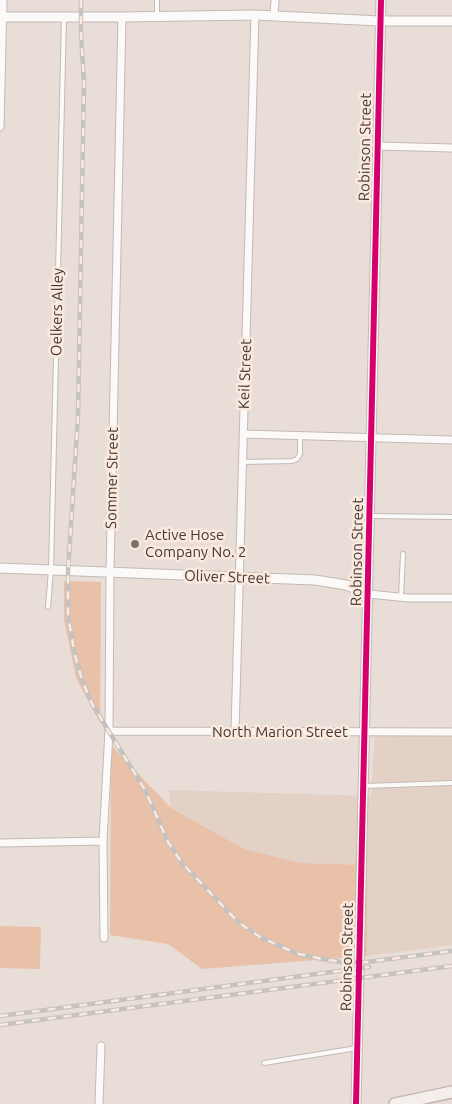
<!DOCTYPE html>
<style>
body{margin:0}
canvas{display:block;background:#e8ddd7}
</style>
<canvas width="452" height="1104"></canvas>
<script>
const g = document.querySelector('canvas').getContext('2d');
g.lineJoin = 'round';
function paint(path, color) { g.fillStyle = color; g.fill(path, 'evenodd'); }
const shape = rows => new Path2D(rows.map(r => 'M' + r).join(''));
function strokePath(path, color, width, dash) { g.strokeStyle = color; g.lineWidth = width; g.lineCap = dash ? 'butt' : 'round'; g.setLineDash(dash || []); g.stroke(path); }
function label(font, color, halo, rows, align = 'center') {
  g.font = font + ' Ubuntu,sans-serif'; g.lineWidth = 5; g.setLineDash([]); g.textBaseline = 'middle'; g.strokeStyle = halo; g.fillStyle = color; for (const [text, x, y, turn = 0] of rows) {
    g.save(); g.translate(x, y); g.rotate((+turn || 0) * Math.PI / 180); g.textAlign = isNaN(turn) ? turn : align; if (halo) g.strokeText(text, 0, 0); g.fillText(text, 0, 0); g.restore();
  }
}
paint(shape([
 [375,731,452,735,452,945,367,956,367,865,300,863,244,849,171,808,169,790,371,796]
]), '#e3d1c6');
paint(shape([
 [64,581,101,582,100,723,76,678,64,620],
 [111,745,171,808,244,849,300,863,367,865,367,956,202,969,168,944,110,935],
 [0,926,41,927,40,969,0,968]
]), '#e9c1a8');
const service = shape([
 [157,0,157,17],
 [243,462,292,461,297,459,300,454,300,436],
 [369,516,452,517],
 [401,597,403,554],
 [48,607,51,570,64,17],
 [364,786,452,783],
 [264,1063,357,1048]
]);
const minor = shape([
 [274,16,275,0],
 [0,127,3,0],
 [378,146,452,148],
 [244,434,452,440],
 [369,594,408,598,452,598],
 [109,731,452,732],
 [235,732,255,15],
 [0,843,103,841],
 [104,938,103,841,109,731,110,572,122,17],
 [99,1104,101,1046]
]);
const tertiary = shape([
 [0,17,122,17,255,15,380,21,452,21],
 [0,568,315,580,346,585,369,594],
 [356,1104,381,0]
]);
const primary = shape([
 [395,1104,452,1092]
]);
strokePath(service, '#c2bab5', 6);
strokePath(minor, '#c2bab5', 9);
strokePath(tertiary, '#c2bab5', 11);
strokePath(primary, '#c3b6ae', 14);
strokePath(service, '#fcfaf9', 4);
strokePath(minor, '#fcfaf9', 7);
strokePath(tertiary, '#fcfaf9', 9);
strokePath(primary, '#f5efeb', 11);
const rail = shape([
 [81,0,81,35,84,82,78,416,68,571,68,616,75,655,82,680,92,704,145,790,168,842,182,863,238,922,260,937,282,947,299,954,322,959,341,962,367,962,452,951],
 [0,1016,369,967],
 [0,1025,452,966]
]);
strokePath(rail, '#c5c2c0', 4.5);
strokePath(rail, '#fce9de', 2.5, [8]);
strokePath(shape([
 [356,1104,381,0]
]), '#d6006c', 6);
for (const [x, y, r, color] of [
 [135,544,5,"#7b726e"]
]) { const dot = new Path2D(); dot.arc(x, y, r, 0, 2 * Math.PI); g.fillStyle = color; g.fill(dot); strokePath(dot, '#fce9de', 2); }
label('15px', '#413935', '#fce9de', [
 ["Robinson Street",365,147,-89],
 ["Oelkers Alley",57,312,-89],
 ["Keil Street",245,374,-88],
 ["Sommer Street",112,478,-89],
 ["Robinson Street",357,552,-89],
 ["Oliver Street",227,577,2],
 ["North Marion Street",280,732],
 ["Robinson Street",347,957,-89]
]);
label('15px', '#413935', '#fce9de', [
 ["Active Hose",145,535],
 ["Company No. 2",145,552]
], 'left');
</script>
